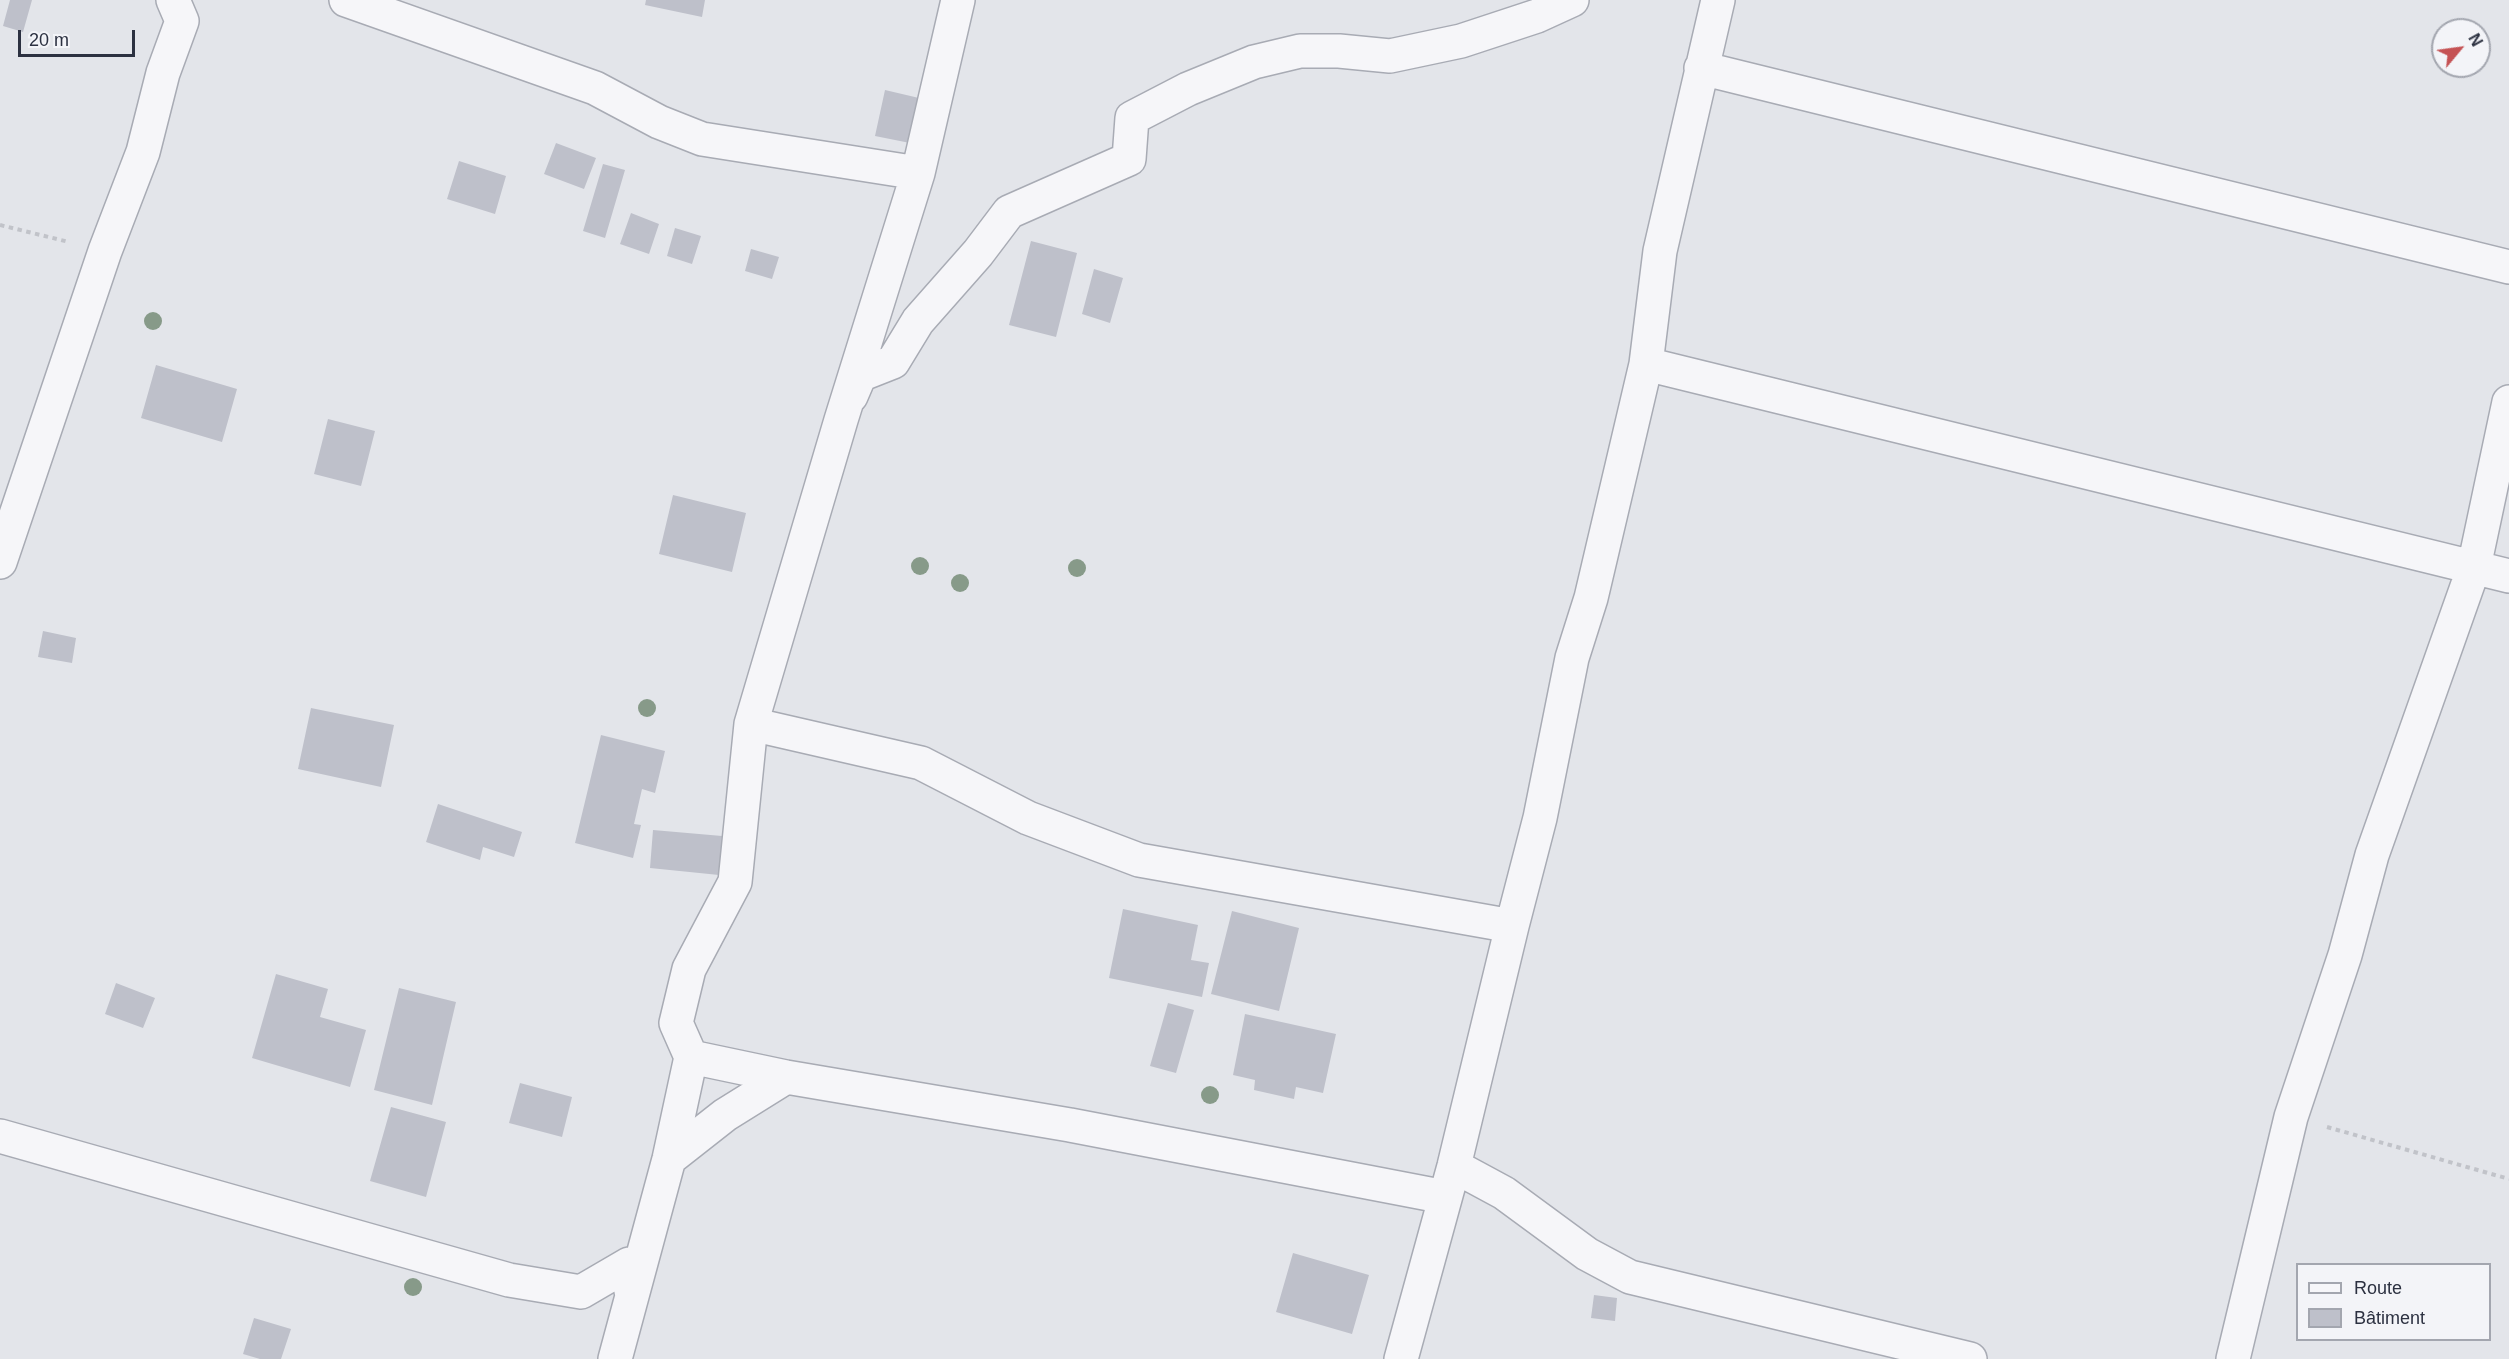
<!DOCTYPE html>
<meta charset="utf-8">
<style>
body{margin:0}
#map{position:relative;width:2509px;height:1359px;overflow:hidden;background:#e3e5ea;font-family:Helvetica,sans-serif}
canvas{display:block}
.legend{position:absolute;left:2296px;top:1263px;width:195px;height:78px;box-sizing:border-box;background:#f3f4f8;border:2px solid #a3a6af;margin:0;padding:8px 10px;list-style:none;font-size:18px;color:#2c3141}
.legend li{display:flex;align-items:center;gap:12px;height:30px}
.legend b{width:30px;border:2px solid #a3a6af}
.north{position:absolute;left:2431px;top:18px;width:60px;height:60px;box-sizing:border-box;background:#f3f4f8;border:2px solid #a3a6af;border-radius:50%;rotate:61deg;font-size:16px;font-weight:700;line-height:24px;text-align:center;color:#2c3141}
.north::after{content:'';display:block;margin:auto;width:21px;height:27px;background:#c55254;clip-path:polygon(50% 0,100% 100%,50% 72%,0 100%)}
.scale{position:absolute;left:18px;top:30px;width:117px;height:27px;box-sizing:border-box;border:3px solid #2c3141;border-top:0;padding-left:8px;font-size:18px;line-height:21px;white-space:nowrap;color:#2c3141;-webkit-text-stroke:4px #f3f4f8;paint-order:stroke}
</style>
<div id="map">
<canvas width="2509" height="1359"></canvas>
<ul class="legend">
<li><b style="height:8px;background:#f6f6f9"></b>Route</li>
<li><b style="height:16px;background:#bec0ca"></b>Bâtiment</li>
</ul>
<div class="north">N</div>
<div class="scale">20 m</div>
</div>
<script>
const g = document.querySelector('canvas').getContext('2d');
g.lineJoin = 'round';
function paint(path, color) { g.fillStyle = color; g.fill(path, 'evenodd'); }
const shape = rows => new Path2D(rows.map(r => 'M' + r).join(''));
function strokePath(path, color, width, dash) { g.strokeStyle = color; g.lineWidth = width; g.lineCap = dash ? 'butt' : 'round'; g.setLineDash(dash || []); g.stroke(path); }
paint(shape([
 [10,0,32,0,23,32,3,26],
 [646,0,705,0,702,17,645,5],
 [885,90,919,98,910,143,875,136],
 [556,143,596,158,584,189,544,174],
 [459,161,506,176,495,214,447,199],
 [603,164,625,170,605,238,583,231],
 [631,213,659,224,649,254,620,244],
 [675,228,701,236,692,264,667,256],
 [1031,241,1077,253,1056,337,1009,325],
 [751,249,779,257,772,279,745,271],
 [1094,269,1123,278,1110,323,1082,314],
 [156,365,237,389,222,442,141,418],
 [328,419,375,431,361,486,314,474],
 [673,495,746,513,732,572,659,554],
 [43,631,76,638,72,663,38,657],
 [311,708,394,725,381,787,298,769],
 [601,735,665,751,655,793,642,789,634,824,641,825,633,858,575,843],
 [438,804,522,832,514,857,483,847,480,860,426,842],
 [653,830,722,836,719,875,650,868],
 [1123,909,1198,925,1191,960,1209,963,1202,997,1109,978],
 [1232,911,1299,928,1279,1011,1211,994],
 [276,974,328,989,320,1017,366,1030,350,1087,252,1058],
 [116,983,155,998,143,1028,105,1014],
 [399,988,456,1002,432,1105,374,1090],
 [1168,1003,1194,1010,1176,1073,1150,1066],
 [1245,1014,1336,1034,1323,1093,1296,1087,1294,1099,1254,1090,1255,1080,1233,1075],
 [520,1083,572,1097,562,1137,509,1123],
 [391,1107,446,1122,426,1197,370,1181],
 [1293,1253,1369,1275,1352,1334,1276,1312],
 [1594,1295,1617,1298,1615,1321,1591,1318],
 [254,1318,291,1329,281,1359,260,1359,243,1354]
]), '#bec0ca');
const minor = shape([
 [346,0,595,88,659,122,702,139,918,173],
 [1701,68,2509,267],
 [1646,364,2509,576],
 [851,396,860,375,893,362,918,321,978,253,1009,212,1129,159,1132,118,1188,89,1254,62,1300,51,1339,51,1390,56,1461,41,1537,16,1572,0],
 [0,562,105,251,143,152,163,73,182,21,173,0],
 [751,724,921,763,1028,818,1139,860,1512,926],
 [691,1057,786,1077,1070,1125,1445,1197],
 [0,1136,509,1280,581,1292,629,1264,631,1291],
 [669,1159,725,1115,786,1077],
 [1454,1166,1504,1193,1587,1254,1630,1277,1970,1359],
 [615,1359,669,1159,691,1057,676,1023,689,969,735,882,751,724,841,420,918,173,958,0],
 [1401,1359,1454,1166,1512,926,1540,818,1572,658,1591,598,1646,364,1660,251,1718,0],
 [2233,1359,2291,1117,2345,955,2372,855,2474,567,2509,402]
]);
strokePath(minor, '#a8abb4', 36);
strokePath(shape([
 [0,225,69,242],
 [2327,1127,2509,1179]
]), '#c1c3c9', 4, [4.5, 4.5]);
strokePath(minor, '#f6f6f9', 33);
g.fillStyle = '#879a89';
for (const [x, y] of [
 [153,321],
 [920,566],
 [1077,568],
 [960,583],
 [647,708],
 [1210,1095],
 [413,1287]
]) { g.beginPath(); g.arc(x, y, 9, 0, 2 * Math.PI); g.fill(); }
</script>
